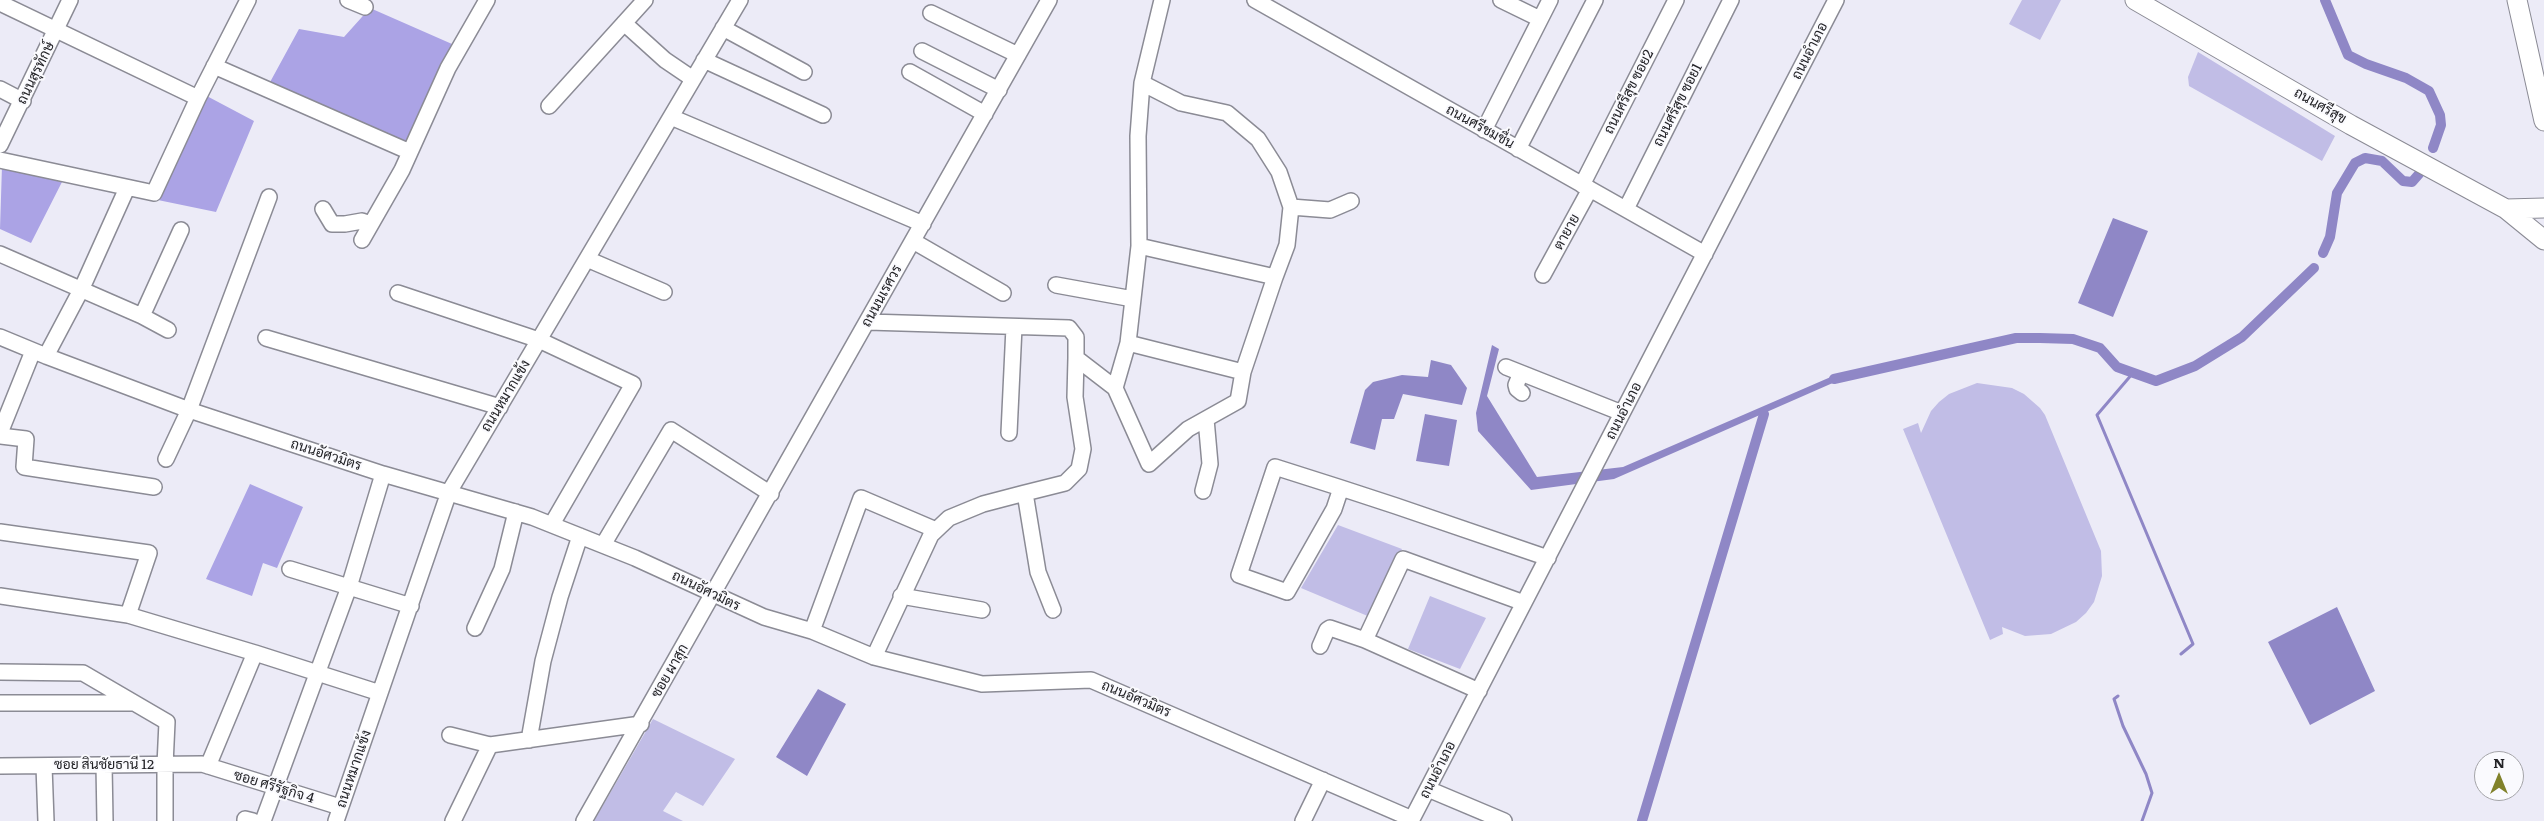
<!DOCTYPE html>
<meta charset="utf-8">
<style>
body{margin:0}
#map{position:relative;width:2544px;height:821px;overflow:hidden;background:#ecebf7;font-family:Literata,serif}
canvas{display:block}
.north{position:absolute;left:2474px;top:751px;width:50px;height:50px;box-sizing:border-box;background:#fafafe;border:1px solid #a4a4a8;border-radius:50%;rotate:0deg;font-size:14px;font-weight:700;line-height:20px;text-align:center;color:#232327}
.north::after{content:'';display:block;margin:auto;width:18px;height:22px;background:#81822b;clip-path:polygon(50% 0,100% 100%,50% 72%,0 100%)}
</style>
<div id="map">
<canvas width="2544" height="821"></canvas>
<div class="north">N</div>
</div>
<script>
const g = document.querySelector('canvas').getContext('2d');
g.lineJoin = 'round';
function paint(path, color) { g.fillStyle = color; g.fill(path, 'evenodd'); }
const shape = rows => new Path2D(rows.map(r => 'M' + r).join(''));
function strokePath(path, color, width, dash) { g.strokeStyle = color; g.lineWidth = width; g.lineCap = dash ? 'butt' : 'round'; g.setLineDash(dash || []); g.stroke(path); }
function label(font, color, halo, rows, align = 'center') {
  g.font = font + ' Literata,Sarabun,serif'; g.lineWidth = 4; g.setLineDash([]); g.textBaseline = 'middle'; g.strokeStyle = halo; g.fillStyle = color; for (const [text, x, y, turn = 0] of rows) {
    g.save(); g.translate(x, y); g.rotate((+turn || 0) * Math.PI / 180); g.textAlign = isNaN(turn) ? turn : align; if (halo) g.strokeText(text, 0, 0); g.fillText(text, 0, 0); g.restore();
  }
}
paint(shape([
 [2022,0,2061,0,2040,40,2009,24],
 [2198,52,2335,136,2322,161,2189,86,2188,77],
 [1977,383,2012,388,2024,394,2040,408,2045,415,2101,551,2102,576,2094,602,2086,613,2076,622,2051,634,2025,636,2002,627,2003,634,1990,640,1903,429,1918,423,1921,433,1931,411,1939,402,1949,394],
 [1338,525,1402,549,1370,617,1301,588],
 [1430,596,1486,618,1460,669,1408,649],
 [653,719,735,759,703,806,676,792,663,811,683,821,594,821]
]), '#c1bde6');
paint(shape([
 [370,8,452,44,408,147,269,84,299,29,344,37],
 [203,94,254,121,216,212,153,199],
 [2,166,63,180,31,243,0,229],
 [250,484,303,507,277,568,263,563,252,596,206,579]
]), '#aba3e5');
paint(shape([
 [2113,218,2148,231,2113,317,2078,303],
 [1492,345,1499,349,1487,396,1537,477,1623,467,1833,376,1835,382,1614,479,1531,490,1478,431,1476,413],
 [1431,360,1451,365,1467,388,1462,405,1403,394,1394,419,1382,419,1375,450,1350,443,1365,390,1373,382,1402,375,1428,377],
 [1425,414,1457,420,1449,466,1416,461],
 [2337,607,2375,691,2310,725,2268,642],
 [818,689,846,704,807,776,776,757]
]), '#8f87c6');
strokePath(shape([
 [2133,373,2097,415,2193,644,2181,654],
 [2118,696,2114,699,2123,726,2146,774,2152,793,2142,821]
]), '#8f87c6', 3);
strokePath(shape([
 [2325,0,2348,55,2366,64,2406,78,2429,91,2440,115,2441,125,2433,148],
 [2323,253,2330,237,2337,193,2355,163,2365,158,2382,161,2403,181,2412,182,2419,174],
 [1834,379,2016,338,2040,338,2073,339,2100,348,2117,367,2156,381,2195,366,2242,337,2314,268],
 [1642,821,1764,414]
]), '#8f87c6', 10);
const minor = shape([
 [348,0,365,7],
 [1255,0,1705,254],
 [1501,0,1540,19],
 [0,3,198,98],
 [931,13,1018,55],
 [624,23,665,60,693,79],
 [723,28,804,72],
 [922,51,999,90],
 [704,60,823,115],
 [214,66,410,152],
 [910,72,985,114],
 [1142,83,1181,103,1227,113,1258,139,1279,172,1291,207,1287,245,1275,277,1139,246,1138,136,1142,83,1162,0],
 [0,89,23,101],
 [549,106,645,0],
 [671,117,923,224],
 [1484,130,1550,0],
 [0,145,70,0],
 [1518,149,1595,0],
 [0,160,154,193,198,98,248,0],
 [1582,185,1676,0],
 [1291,207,1330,210,1351,201],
 [323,209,332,224,345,224,362,221,371,224],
 [1626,209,1731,0],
 [362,240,402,170,448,68,487,0],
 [913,241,1003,293],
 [1139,246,1128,343,1243,372],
 [0,254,142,316,181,230],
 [587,259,664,292],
 [1543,275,1590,189],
 [1056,285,1133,299],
 [398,293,539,340,633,384,552,524],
 [142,316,168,330],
 [868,322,1069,328,1076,337,1076,358,1115,388,1149,464,1188,429,1238,401,1243,372,1275,277],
 [0,337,46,356,189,410,383,474,532,517,635,558,764,617,812,631,874,657,982,684,1091,680,1412,819],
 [266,338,500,407],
 [46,356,82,288,127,188],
 [1506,367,1622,413],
 [1521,373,1516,385,1517,389,1522,393],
 [1115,388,1128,343],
 [0,433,33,351],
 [1009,433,1014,327],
 [0,436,26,439,24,467,154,487],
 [166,459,189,410,269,197],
 [1341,488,1334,509,1287,592,1239,575,1275,467,1341,488,1396,506,1548,558],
 [1203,491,1210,464,1206,419],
 [0,532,149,553,128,615,0,596],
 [603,545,671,430,771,494],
 [290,569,411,606],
 [901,596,982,610],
 [1053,610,1038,572,1025,493,1065,483,1079,469,1083,449,1075,397,1076,358],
 [128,615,255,653],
 [475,628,502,569,516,512],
 [812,631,861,498,936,530],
 [1320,646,1327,630,1330,628,1365,640],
 [874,657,931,535,949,518,983,504,1025,493],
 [0,672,83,673,167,722,165,765,165,821],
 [1479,691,1365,640,1403,559,1524,603],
 [0,703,133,703],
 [450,735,490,745,641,724],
 [529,740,543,661,560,597,580,536],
 [104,765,105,821],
 [0,766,202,764,340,807],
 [44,766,46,821],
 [208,766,255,653,380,693],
 [1428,789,1504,821],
 [245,821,245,819,253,821],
 [263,821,349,587,383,474],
 [336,821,449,492,740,0],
 [453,821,490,745],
 [584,821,1049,0],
 [1303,821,1323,780],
 [1411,821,1836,0]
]);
const major = shape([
 [2135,0,2351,125,2506,209,2544,240],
 [2517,0,2544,121],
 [2506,209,2544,208]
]);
strokePath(minor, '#8b8b95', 18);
strokePath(major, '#8b8b95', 21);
strokePath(minor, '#fff', 15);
strokePath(major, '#fff', 19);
label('14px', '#232327', '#fafafe', [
 ["ถนนอำเภอ",1810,51,-63],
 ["ถนนสุรทักษ์",36,73,-64],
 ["ถนนศรีสุข ซอย2",1629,92,-63],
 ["ถนนศรีสุข ซอย1",1678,105,-63],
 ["ถนนศรีสุข",2320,106,30],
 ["ถนนศรีชมชื่น",1480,127,29],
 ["ตายาย",1567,232,-61],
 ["ถนนนเรศวร",882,296,-61],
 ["ถนนหมากแข้ง",506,396,-59],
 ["ถนนอำเภอ",1624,411,-63],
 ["ถนนอัศวมิตร",326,455,18],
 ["ถนนอัศวมิตร",706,591,26],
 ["ซอย ผาสุก",670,671,-60],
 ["ถนนอัศวมิตร",1136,699,23],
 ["ซอย สินชัยธานี 12",104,765],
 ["ถนนหมากแข้ง",354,769,-71],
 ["ถนนอำเภอ",1438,770,-63],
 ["ซอย ศรีรัฐกิจ 4",274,787,17]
]);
</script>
